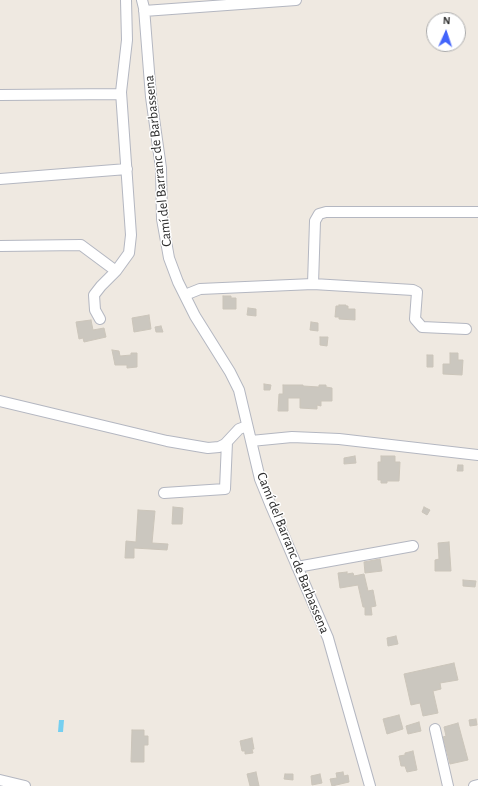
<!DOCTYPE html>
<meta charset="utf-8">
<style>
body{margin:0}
#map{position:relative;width:478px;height:786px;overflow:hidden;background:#efe9e1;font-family:"Alegreya Sans",sans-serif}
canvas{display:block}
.north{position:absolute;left:426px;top:12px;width:40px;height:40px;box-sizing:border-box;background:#fff;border:1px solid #ababab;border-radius:50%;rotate:3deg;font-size:11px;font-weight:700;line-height:16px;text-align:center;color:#2e2e2e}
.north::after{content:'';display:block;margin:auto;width:14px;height:18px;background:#4264fb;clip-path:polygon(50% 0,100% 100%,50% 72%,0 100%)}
</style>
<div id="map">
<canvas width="478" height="786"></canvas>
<div class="north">N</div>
</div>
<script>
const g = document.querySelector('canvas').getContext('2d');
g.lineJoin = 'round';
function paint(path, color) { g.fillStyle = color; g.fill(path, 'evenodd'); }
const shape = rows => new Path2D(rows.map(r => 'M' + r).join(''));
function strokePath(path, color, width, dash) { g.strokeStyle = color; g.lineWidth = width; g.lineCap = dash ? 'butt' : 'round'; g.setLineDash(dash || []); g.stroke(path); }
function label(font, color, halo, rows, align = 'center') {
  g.font = font + ' "Alegreya Sans",sans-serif'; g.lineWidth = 3; g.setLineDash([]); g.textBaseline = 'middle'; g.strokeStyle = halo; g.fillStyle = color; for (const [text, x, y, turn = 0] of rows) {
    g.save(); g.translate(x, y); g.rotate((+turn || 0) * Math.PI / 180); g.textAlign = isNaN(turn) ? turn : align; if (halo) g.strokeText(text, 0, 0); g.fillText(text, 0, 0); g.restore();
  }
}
paint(shape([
 [59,720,64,720,63,732,58,732]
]), '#75cff0');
const building = shape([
 [223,296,231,296,231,298,236,298,236,309,223,309,223,296],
 [339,305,346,305,346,306,348,306,348,309,355,309,355,320,339,319,339,317,335,317,336,306,339,306,339,305],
 [248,308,256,309,256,316,247,315,248,308],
 [149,315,151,329,134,332,132,318,149,315],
 [91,320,93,330,104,328,106,337,84,342,83,338,79,339,76,322,91,320],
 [311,322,318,323,318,331,310,330,311,322],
 [161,326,163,332,156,332,155,327,161,326],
 [320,337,328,337,327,346,320,345,320,337],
 [112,350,119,351,120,356,131,355,131,353,137,353,137,367,127,368,127,365,115,365,112,350],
 [450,353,458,353,458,360,463,360,462,375,443,374,443,364,450,364,450,353],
 [427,355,433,355,433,367,427,367,427,355],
 [264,384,271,385,270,390,264,390,264,384],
 [283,385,303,385,303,386,319,387,319,385,326,385,326,387,332,388,332,401,321,401,321,406,317,405,317,409,300,408,300,398,288,398,288,411,278,411,279,394,283,394,283,385],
 [355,456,356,463,344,464,344,458,355,456],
 [381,456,395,456,395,462,400,462,399,481,387,481,387,483,381,483,381,480,378,480,378,462,381,462,381,456],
 [458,465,463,465,463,471,457,471,458,465],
 [173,507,183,508,182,524,172,524,173,507],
 [424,507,430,510,427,515,422,512,424,507],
 [138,510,155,511,152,543,168,544,167,550,134,548,134,558,125,558,126,541,136,542,138,510],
 [449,542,451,571,435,571,435,560,439,559,438,543,449,542],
 [380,559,382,571,365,573,364,562,380,559],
 [347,572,347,574,353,573,354,576,364,574,368,591,373,590,376,606,371,607,372,615,365,615,365,607,363,607,358,585,340,588,338,573,347,572],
 [463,580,476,581,475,587,463,586,463,580],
 [396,636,398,644,388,646,387,638,396,636],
 [454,663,458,680,440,683,441,689,433,691,438,713,423,716,420,703,411,705,404,674,454,663],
 [399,715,403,729,387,734,383,719,399,715],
 [476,719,477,725,470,726,469,720,476,719],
 [419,722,421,731,408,734,406,726,419,722],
 [458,723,468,760,450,764,443,737,446,736,444,727,458,723],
 [132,730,144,730,144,736,148,736,148,745,144,745,144,762,131,762,132,730],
 [252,738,254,749,252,749,253,753,245,754,245,751,242,751,240,741,252,738],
 [413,751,417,770,407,772,405,766,401,766,399,756,405,755,405,753,413,751],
 [256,772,259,786,250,786,247,774,256,772],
 [343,772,344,776,348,775,349,782,332,786,330,779,337,778,336,773,343,772],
 [285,774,293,774,293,780,284,779,285,774],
 [320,774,322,783,312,785,311,776,320,774]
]);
paint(building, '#cbc7bf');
strokePath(building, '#cbc5ba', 1);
const minor = shape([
 [142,0,144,8,151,97,161,168,162,219,169,258,178,282,195,316,230,372,239,390,260,479,271,506,328,638,370,786],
 [144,11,296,0],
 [0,95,121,94],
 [0,179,127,169],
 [0,246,81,245,116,271],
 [185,295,200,289,313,284],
 [100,319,95,310,94,295,101,286,116,271,129,253,131,235,121,92,127,40,126,0],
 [466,329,422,327,415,319,417,292,413,290,313,284,315,221,319,214,326,212,478,212],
 [0,401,167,441,208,448,219,447,225,444,239,429,247,426],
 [251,441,292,437,339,439,478,455],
 [164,493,225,489,227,442],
 [297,567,413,546],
 [435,729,448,786],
 [0,780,25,786],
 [474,786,478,785]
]);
strokePath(minor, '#b4b7c1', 12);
strokePath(minor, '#fff', 10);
label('14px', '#2e2e2e', '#fff', [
 ["Camí del Barranc de Barbassena",158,161,-96],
 ["Camí del Barranc de Barbassena",293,553,68]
]);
</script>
